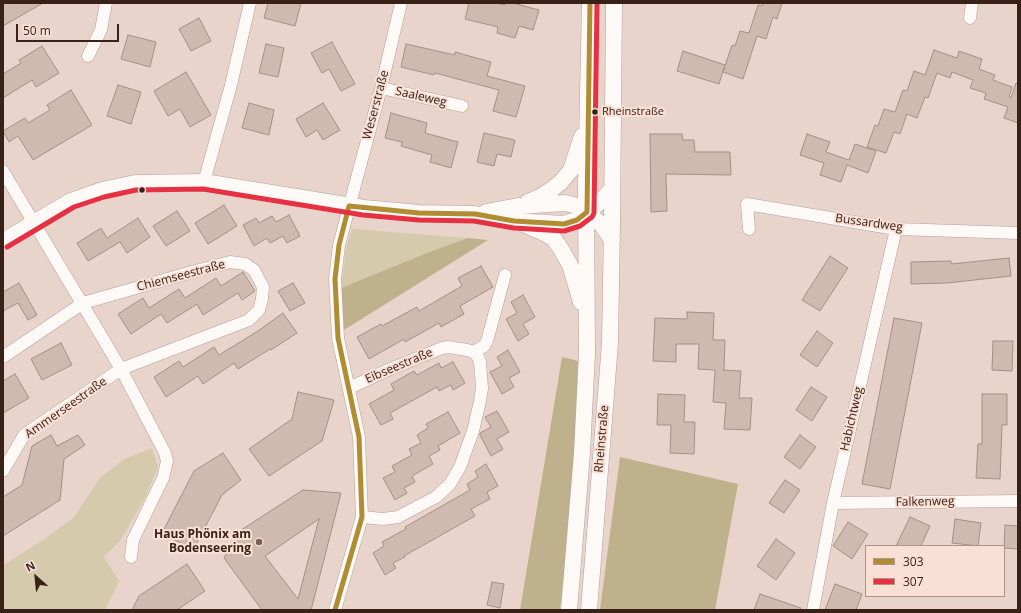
<!DOCTYPE html>
<meta charset="utf-8">
<style>
body{margin:0}
#map{position:relative;width:1021px;height:613px;overflow:hidden;background:#e9d4cc;font-family:"Open Sans",sans-serif}
canvas{display:block}
.frame{position:absolute;inset:0;border:4px solid #392117;pointer-events:none}
.legend{position:absolute;left:865px;top:545px;width:140px;height:52px;box-sizing:border-box;background:#fadfd5;border:1px solid #ad9389;margin:0;padding:5px 7px;list-style:none;font-size:12px;color:#392117}
.legend li{display:flex;align-items:center;gap:8px;height:20px}
.legend b{width:20px;border:1px solid #ad9389}
.north{position:absolute;left:16px;top:557px;width:40px;height:40px;-webkit-text-stroke:3px #fadfd5;paint-order:stroke;rotate:333deg;font-size:11px;font-weight:700;line-height:16px;text-align:center;color:#392117}
.north::after{content:'';display:block;margin:auto;width:14px;height:18px;background:#392117;clip-path:polygon(50% 0,100% 100%,50% 72%,0 100%)}
.scale{position:absolute;left:16px;top:24px;width:103px;height:18px;box-sizing:border-box;border:2px solid #392117;border-top:0;padding-left:5px;font-size:12px;line-height:14px;white-space:nowrap;color:#392117;-webkit-text-stroke:3px #fadfd5;paint-order:stroke}
</style>
<div id="map">
<canvas width="1021" height="613"></canvas>
<div class="frame"></div>
<ul class="legend">
<li><b style="height:5px;background:#b08c32"></b>303</li>
<li><b style="height:5px;background:#e63143"></b>307</li>
</ul>
<div class="north">N</div>
<div class="scale">50 m</div>
</div>
<script>
const g = document.querySelector('canvas').getContext('2d');
g.lineJoin = 'round';
function paint(path, color) { g.fillStyle = color; g.fill(path, 'evenodd'); }
const shape = rows => new Path2D(rows.map(r => 'M' + r).join(''));
function strokePath(path, color, width, dash) { g.strokeStyle = color; g.lineWidth = width; g.lineCap = dash ? 'butt' : 'round'; g.setLineDash(dash || []); g.stroke(path); }
function label(font, color, halo, rows, align = 'center') {
  g.font = font + ' "Open Sans",sans-serif'; g.lineWidth = 4; g.setLineDash([]); g.textBaseline = 'middle'; g.strokeStyle = halo; g.fillStyle = color; for (const [text, x, y, turn = 0] of rows) {
    g.save(); g.translate(x, y); g.rotate((+turn || 0) * Math.PI / 180); g.textAlign = isNaN(turn) ? turn : align; if (halo) g.strokeText(text, 0, 0); g.fillText(text, 0, 0); g.restore();
  }
}
paint(shape([
 [352,229,468,238,429,252,341,288,346,249],
 [152,448,158,467,145,498,120,541,104,557,119,581,105,610,3,610,3,565,43,540,74,517,100,478,124,459]
]), '#d6caad');
paint(shape([
 [468,238,488,240,344,330,341,288,429,252],
 [562,357,578,361,574,475,560,610,520,610],
 [620,457,738,484,715,610,600,610]
]), '#bfb18c');
const building = shape([
 [3,3,43,3,3,26,3,3],
 [268,3,301,3,295,26,264,18,268,3],
 [469,3,496,3,505,5,505,3,513,3,539,10,533,30,519,26,515,38,497,33,498,27,465,19,469,3],
 [763,3,782,3,777,19,773,17,766,39,757,36,743,79,723,72,732,45,735,46,740,31,749,33,758,5,762,6,763,3],
 [199,18,211,41,191,51,179,29,199,18],
 [128,35,156,42,150,67,121,59,128,35],
 [332,42,355,84,341,91,329,69,322,73,311,53,332,42],
 [266,44,284,48,278,77,259,73,266,44],
 [406,44,455,55,455,52,491,62,487,76,525,86,516,117,493,111,499,90,435,73,434,75,401,67,406,44],
 [42,46,59,73,36,87,32,80,3,98,3,74,21,63,19,60,42,46],
 [934,50,957,58,959,51,982,59,979,69,995,75,993,80,1012,87,1009,97,1011,98,1016,83,1018,84,1018,123,1004,118,1008,107,984,99,986,93,970,88,973,80,952,72,950,78,937,73,928,98,925,97,917,118,907,114,900,134,894,132,886,153,867,147,875,125,878,126,884,109,895,112,903,90,907,91,914,71,925,75,934,50],
 [683,51,725,65,719,84,677,71,683,51],
 [186,72,211,115,190,127,180,109,168,116,154,91,186,72],
 [118,85,141,92,131,124,107,116,118,85],
 [71,90,92,125,33,160,18,136,9,142,3,131,25,118,28,123,50,110,47,105,71,90],
 [249,103,274,110,269,135,242,128,249,103],
 [323,103,340,130,323,140,317,130,306,137,296,119,323,103],
 [391,113,427,123,425,133,458,142,451,168,430,162,432,155,401,146,402,142,385,138,391,113],
 [484,133,515,140,511,157,497,154,494,166,477,162,484,133],
 [650,134,682,134,683,140,694,140,695,152,730,152,731,175,666,174,667,211,651,212,650,134],
 [807,134,830,142,826,152,849,160,855,144,876,151,868,173,847,165,841,182,820,175,824,163,800,155,807,134],
 [224,205,237,226,208,244,195,223,224,205],
 [177,211,190,231,166,246,153,226,177,211],
 [289,215,300,236,287,243,283,236,270,243,267,238,254,246,243,225,256,218,259,223,272,216,276,222,289,215],
 [138,218,150,237,127,253,120,242,88,261,77,243,101,228,107,238,138,218],
 [830,256,848,268,820,311,802,300,830,256],
 [1009,258,1011,276,947,283,911,284,911,262,951,261,951,264,1009,258],
 [481,266,493,287,460,306,464,314,441,327,439,323,405,342,404,339,369,359,357,337,381,324,382,326,417,307,419,311,462,286,458,278,481,266],
 [243,272,255,291,242,300,238,293,203,315,197,304,167,323,161,314,131,334,118,314,143,298,149,308,179,289,185,298,216,278,221,286,243,272],
 [19,283,37,315,28,320,18,303,3,311,3,292,19,283],
 [293,283,305,303,290,311,278,291,293,283],
 [523,295,535,317,523,324,529,334,518,341,506,319,517,313,511,302,523,295],
 [687,312,714,313,713,340,725,340,724,370,723,370,741,371,739,398,752,398,750,430,724,429,726,403,713,402,715,370,698,369,699,344,676,344,676,362,653,361,655,318,687,319,687,312],
 [283,313,297,333,271,350,270,349,238,369,234,363,203,384,198,376,166,397,154,377,179,361,183,367,214,347,219,355,258,331,283,313],
 [894,318,922,323,890,489,862,484,894,318],
 [817,331,833,343,817,367,800,355,817,331],
 [993,341,1013,341,1012,371,992,370,993,341],
 [61,343,72,365,42,380,31,359,61,343],
 [508,350,520,372,509,378,514,387,502,394,490,372,502,366,497,357,508,350],
 [453,362,465,383,453,390,451,385,439,391,437,387,390,413,393,419,381,425,369,404,394,390,391,384,414,371,417,375,439,363,441,368,453,362],
 [15,374,29,398,3,413,3,381,15,374],
 [811,387,827,397,812,421,796,410,811,387],
 [298,392,334,400,322,441,269,476,249,449,292,419,298,392],
 [658,394,685,395,684,422,695,422,694,454,670,453,671,425,657,425,658,394],
 [982,394,1007,394,1007,425,1002,425,1000,479,976,478,978,444,982,444,982,394],
 [497,411,509,432,497,439,503,449,491,456,480,435,480,433,491,427,485,417,497,411],
 [448,412,460,433,438,446,440,450,429,456,433,464,412,476,415,482,404,488,407,493,395,500,383,478,395,472,392,466,412,455,409,449,421,443,417,435,428,428,426,424,448,412],
 [51,435,57,446,78,435,85,445,64,459,60,500,3,536,3,497,22,485,32,446,51,435],
 [800,435,816,447,800,469,784,457,800,435],
 [223,453,241,480,222,495,193,550,162,533,194,471,223,453],
 [486,464,498,486,487,492,490,499,471,509,475,516,404,556,405,557,393,563,396,568,385,575,373,553,384,546,382,542,406,529,405,527,470,490,467,484,478,477,475,471,486,464],
 [785,480,800,490,784,513,769,503,785,480],
 [303,490,341,493,311,610,262,610,224,558,238,532,303,490],
 [319,519,298,599,265,556,319,519],
 [910,517,930,526,921,546,896,546,910,517],
 [955,519,981,523,978,546,952,543,955,519],
 [848,522,868,534,852,559,833,546,848,522],
 [1005,525,1018,526,1018,549,1004,548,1005,525],
 [776,539,795,553,776,580,757,566,776,539],
 [187,564,205,591,177,610,132,610,139,596,187,564],
 [492,582,504,584,500,608,487,605,492,582],
 [835,584,862,594,856,610,825,610,835,584],
 [760,594,801,608,800,610,754,610,760,594]
]);
paint(building, '#cebaae');
strokePath(building, '#a39085', 1);
const minor = shape([
 [970,18,972,3],
 [88,56,101,30,106,3],
 [381,88,462,106],
 [3,171,121,369,165,453,167,461,163,478,133,540,131,557],
 [204,182,231,85,250,3],
 [749,229,747,204,896,229,1018,233],
 [474,352,484,346,487,341,505,275],
 [3,357,83,303,192,272,230,262,245,264,254,270,263,287,262,299,259,310,249,320,121,369,24,435,3,471],
 [349,388,388,370,442,348,448,347,467,350,474,352,478,357,480,362,482,388,480,401,473,431,460,467,450,484,436,497,398,517,383,519,362,517],
 [833,503,1018,501],
 [335,610,362,517,359,437,338,338,335,279,339,245,381,88,401,3],
 [813,610,833,503,896,229]
]);
const tertiary = shape([
 [528,202,538,198,551,190,561,182,571,170,582,136],
 [486,212,518,206,565,203,578,206,601,224,612,240],
 [525,225,544,233,554,239,561,249,570,265,581,302],
 [3,241,71,201,102,190,135,183,204,182,364,208,419,213,475,214,514,221,564,224,577,220,599,203,612,189],
 [569,610,582,453,587,353,586,186,590,3],
 [589,610,610,343,612,223,614,3]
]);
strokePath(minor, '#b49f97', 13);
strokePath(tertiary, '#b49f97', 17);
strokePath(minor, '#fcf9f7', 12);
strokePath(tertiary, '#fcf9f7', 16);
strokePath(shape([
 [335,610,362,517,359,437,338,338,335,279,339,245,349,206,419,213,475,214,514,221,564,224,577,220,587,212,590,3]
]), '#b08c32', 5);
strokePath(shape([
 [7,247,74,207,104,197,136,190,203,189,363,215,419,220,474,221,514,228,564,231,580,226,592,217,594,213,597,3]
]), '#e63143', 5);
for (const [x, y, r, color] of [
 [595,112,3.5,"#392117"],
 [142,190,3.5,"#392117"],
 [259,542,4,"#776056"]
]) { const dot = new Path2D(); dot.arc(x, y, r, 0, 2 * Math.PI); g.fillStyle = color; g.fill(dot); strokePath(dot, '#fadfd5', 1.5); }
label('11px', '#392117', '#fadfd5', [
 ["Rheinstraße",602,112]
], 'left');
label('12px', '#392117', '#fadfd5', [
 ["Saaleweg",421,97,13],
 ["Weserstraße",376,105,-75],
 ["Bussardweg",869,223,8],
 ["Chiemseestraße",181,276,-15],
 ["Eibseestraße",399,366,-23],
 ["Ammerseestraße",66,408,-35],
 ["Habichtweg",852,419,-77],
 ["Rheinstraße",602,439,-85],
 ["Falkenweg",925,502,-1]
]);
label('bold 12px', '#392117', '#fadfd5', [
 ["Haus Phönix am",251,535],
 ["Bodenseering",251,549]
], 'right');
</script>
